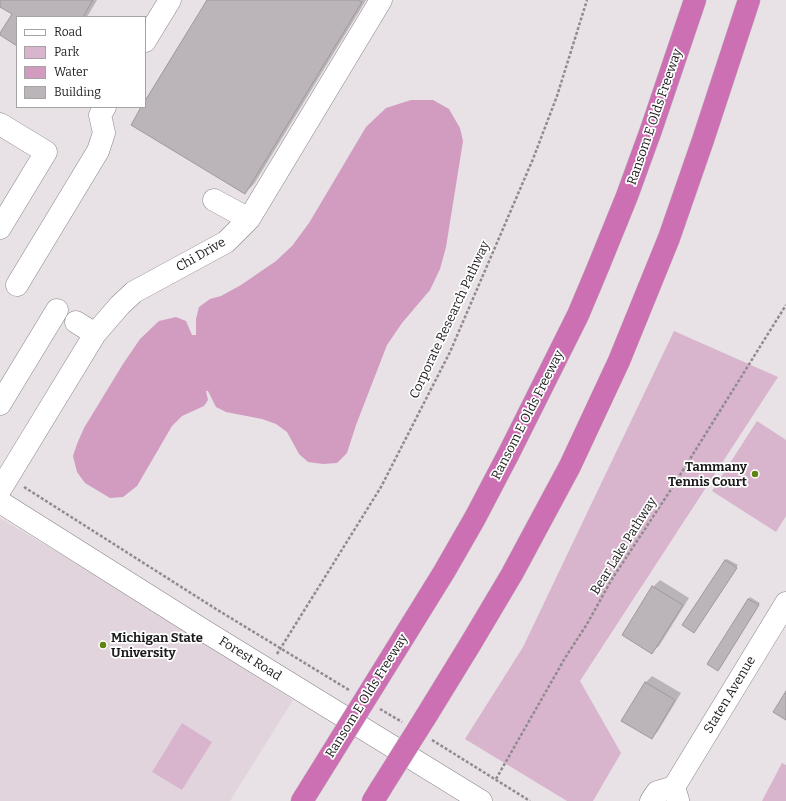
<!DOCTYPE html>
<style>
body{margin:0}
#map{position:relative;width:786px;height:801px;overflow:hidden;background:#e8e1e6;font-family:Bitter,serif}
canvas{display:block}
.legend{position:absolute;left:16px;top:16px;width:130px;height:92px;box-sizing:border-box;background:#fff;border:1px solid #a5a3a4;margin:0;padding:5px 7px;list-style:none;font-size:12px;color:#1d1a1c}
.legend li{display:flex;align-items:center;gap:8px;height:20px}
.legend b{width:20px;border:1px solid #a5a3a4}
</style>
<div id="map">
<canvas width="786" height="801"></canvas>
<ul class="legend">
<li><b style="height:5px;background:#fff"></b>Road</li>
<li><b style="height:11px;background:#d9b5cd"></b>Park</li>
<li><b style="height:11px;background:#d19cc0"></b>Water</li>
<li><b style="height:11px;background:#bbb4b9"></b>Building</li>
</ul>
</div>
<script>
const g = document.querySelector('canvas').getContext('2d');
g.lineJoin = 'round';
function paint(path, color) { g.fillStyle = color; g.fill(path, 'evenodd'); }
const shape = rows => new Path2D(rows.map(r => 'M' + r).join(''));
function strokePath(path, color, width, dash) { g.strokeStyle = color; g.lineWidth = width; g.lineCap = dash ? 'butt' : 'round'; g.setLineDash(dash || []); g.stroke(path); }
function label(font, color, halo, rows, align = 'center') {
  g.font = font + ' Bitter,serif'; g.lineWidth = 3.5; g.setLineDash([]); g.textBaseline = 'middle'; g.strokeStyle = halo; g.fillStyle = color; for (const [text, x, y, turn = 0] of rows) {
    g.save(); g.translate(x, y); g.rotate((+turn || 0) * Math.PI / 180); g.textAlign = isNaN(turn) ? turn : align; if (halo) g.strokeText(text, 0, 0); g.fillText(text, 0, 0); g.restore();
  }
}
paint(shape([
 [0,518,119,589,293,700,230,801,0,801]
]), '#e2d4dd');
paint(shape([
 [674,331,778,377,580,681,621,753,593,801,567,801,465,739,523,647],
 [757,421,786,440,786,516,776,532,712,491],
 [182,723,212,742,182,790,152,772],
 [782,763,786,765,786,801,762,801]
]), '#d9b5cd');
paint(shape([
 [411,100,433,100,449,109,460,128,463,141,446,247,440,269,430,290,402,323,387,345,356,425,347,453,337,463,323,464,308,462,299,454,287,432,276,424,262,419,226,412,216,407,208,391,206,391,208,400,204,406,182,416,172,426,137,486,123,497,110,498,85,483,77,472,73,456,77,444,84,428,123,364,140,339,159,321,176,317,186,321,192,335,196,335,196,319,199,307,210,299,221,296,241,285,276,261,292,246,309,223,366,127,386,108]
]), '#d19cc0');
paint(shape([
 [0,0,97,0,87,17,17,17,17,45,13,14,0,6],
 [208,0,366,0,254,184,245,193,143,107,145,107,145,103],
 [727,559,738,565,696,630,725,561],
 [660,580,689,598,659,646,652,652,653,587],
 [750,597,760,603,720,668,709,664],
 [652,676,681,693,658,731,652,738,622,720,646,682]
]), '#0003');
const building = shape([
 [0,0,93,0,83,17,17,17,17,46,0,35,0,33,12,14,0,7,0,0],
 [207,0,358,0,362,2,245,194,131,125,141,107,145,107,145,101,207,0],
 [725,560,737,568,694,633,682,625,725,560],
 [652,586,683,605,652,654,622,635,652,586],
 [748,599,759,605,718,671,707,664,748,599],
 [645,682,675,700,652,739,621,721,645,682],
 [786,691,786,720,773,712,786,691]
]);
paint(building, '#bbb4b9');
strokePath(building, '#9f989c', 1);
const minor = shape([
 [145,41,170,0],
 [0,124,46,152,0,228],
 [214,200,249,219],
 [17,285,98,151,104,133,100,115,105,107],
 [76,322,95,334],
 [0,404,57,310],
 [0,490,95,334,120,305,134,292,226,242,249,219,381,0],
 [0,502,203,630,481,801],
 [674,787,786,603],
 [651,801,657,792,674,787,678,800]
]);
const highway = shape([
 [374,685,444,572,475,518,509,453,578,315,599,265,627,196,651,130,695,0],
 [425,718,471,643,512,574,570,466,619,361,669,238,703,140,749,0],
 [302,801,330,756],
 [373,801,381,788]
]);
strokePath(minor, '#8a8488', 23);
strokePath(highway, '#c0bfbf', 23);
strokePath(shape([
 [24,487,216,609,349,690],
 [277,654,381,487,450,352,533,159,557,96,587,0],
 [380,709,402,722],
 [432,740,530,801],
 [496,779,565,658,587,624,612,579,670,491,786,305]
]), '#908b8f', 2.5, [3, 2]);
strokePath(minor, '#fff', 22);
strokePath(highway, '#cd6fb3', 22);
const highwayBridge = shape([
 [330,756,374,685],
 [381,788,425,718]
]);
strokePath(highwayBridge, '#c0bfbf', 23, []);
strokePath(highwayBridge, '#cd6fb3', 22);
for (const [x, y, r, color] of [
 [755,474,4,"#5c850f"],
 [103,645,4,"#5c850f"]
]) { const dot = new Path2D(); dot.arc(x, y, r, 0, 2 * Math.PI); g.fillStyle = color; g.fill(dot); strokePath(dot, '#fff', 1.5); }
label('13px', '#1d1a1c', '#fff', [
 ["Ransom E Olds Freeway",655,117,-71],
 ["Chi Drive",201,255,-30],
 ["Corporate Research Pathway",450,320,-65],
 ["Ransom E Olds Freeway",528,415,-63],
 ["Bear Lake Pathway",624,546,-58],
 ["Forest Road",250,659,32],
 ["Staten Avenue",730,695,-59],
 ["Ransom E Olds Freeway",367,696,-58]
]);
label('bold 13px', '#1d1a1c', '#fff', [
 ["Tammany",747,467],
 ["Tennis Court",747,482],
 ["Michigan State",111,638,"left"],
 ["University",111,653,"left"]
], 'right');
</script>
